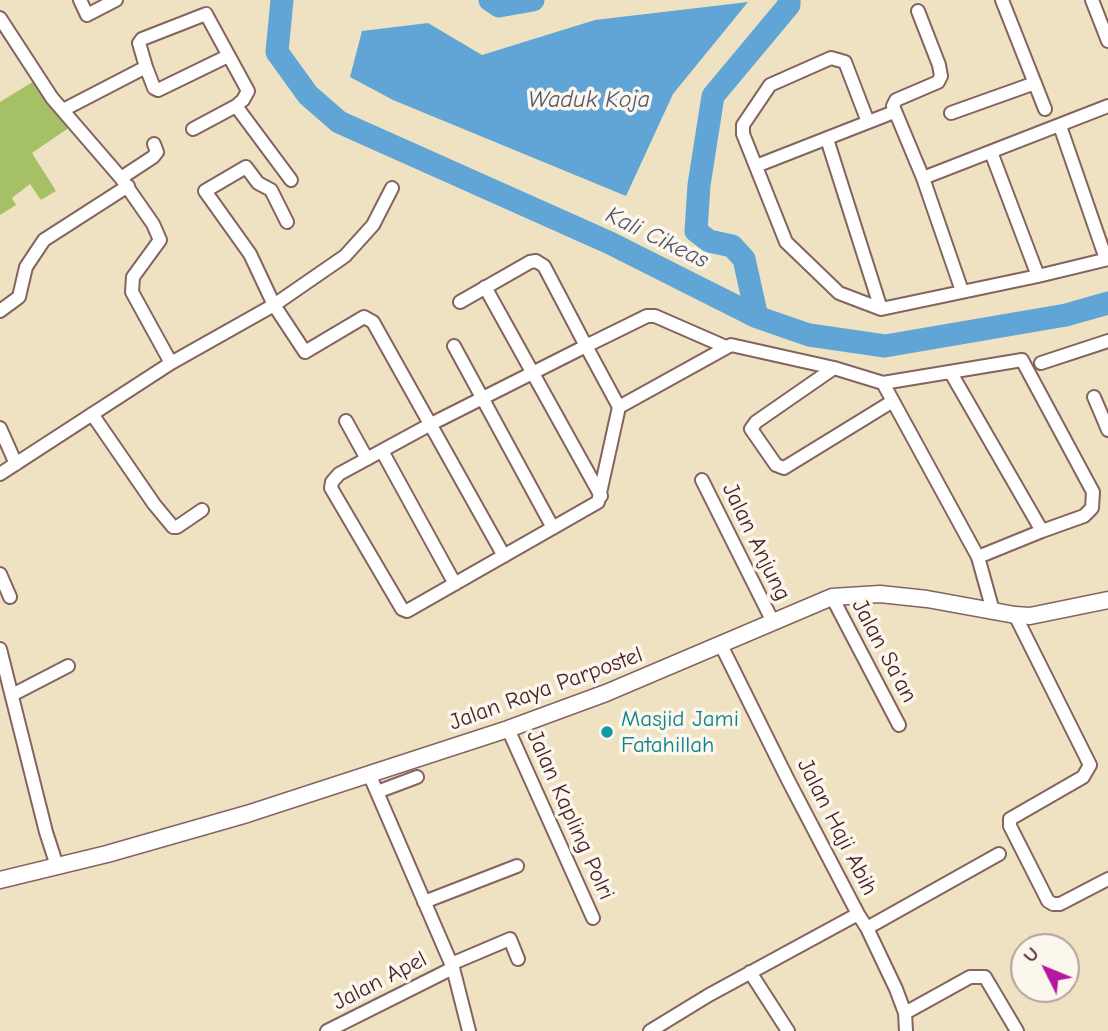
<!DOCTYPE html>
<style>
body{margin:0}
#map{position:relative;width:1108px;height:1031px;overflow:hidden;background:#efe2c3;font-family:"Comic Neue",sans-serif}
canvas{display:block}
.north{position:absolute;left:1010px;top:933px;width:70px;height:70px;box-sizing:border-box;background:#fbf7ec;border:2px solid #b4a19f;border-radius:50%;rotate:313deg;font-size:19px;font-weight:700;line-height:28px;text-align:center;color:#4a1f2b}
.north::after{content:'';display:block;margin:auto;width:24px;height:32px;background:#b5179e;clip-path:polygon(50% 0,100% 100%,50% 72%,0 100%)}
</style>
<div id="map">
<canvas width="1108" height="1031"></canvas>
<div class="north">U</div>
</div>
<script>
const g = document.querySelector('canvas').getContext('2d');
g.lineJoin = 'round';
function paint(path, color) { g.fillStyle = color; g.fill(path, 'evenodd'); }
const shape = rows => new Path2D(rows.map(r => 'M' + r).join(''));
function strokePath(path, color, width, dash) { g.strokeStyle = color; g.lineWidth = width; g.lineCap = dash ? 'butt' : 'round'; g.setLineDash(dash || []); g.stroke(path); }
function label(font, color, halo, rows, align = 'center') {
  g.font = font + ' "Comic Neue",sans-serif'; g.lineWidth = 7; g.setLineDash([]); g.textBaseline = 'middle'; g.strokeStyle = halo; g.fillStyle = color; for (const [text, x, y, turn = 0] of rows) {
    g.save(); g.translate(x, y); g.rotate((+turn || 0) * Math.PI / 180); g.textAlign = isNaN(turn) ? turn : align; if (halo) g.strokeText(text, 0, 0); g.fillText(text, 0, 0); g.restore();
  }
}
paint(shape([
 [34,81,47,104,70,127,32,153,56,191,41,200,30,184,12,198,16,205,0,215,0,102]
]), '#a6c066');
paint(shape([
 [748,2,673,94,626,196,393,100,350,77,362,31,428,23,482,55,595,20]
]), '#60a5d6');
strokePath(shape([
 [282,0,277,52,308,95,339,122,610,243,757,317,809,335,885,346,1066,315,1108,303],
 [490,0,499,6,533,0],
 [757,317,744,259,732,246,709,241,696,231,699,185,713,96,789,5,789,0]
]), '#60a5d6', 23);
const street = shape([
 [80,0,87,15,116,0],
 [1002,0,1045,109],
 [1092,0,1108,41],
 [918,11,939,65,941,76,938,82,896,100,893,106,923,178,962,291],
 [0,18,52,98,121,178,153,224,160,240,133,277,132,292,171,363],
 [146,67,154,88,158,90,228,56],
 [236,106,291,180],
 [63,110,146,67,139,43,142,39,206,14,248,91,243,100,236,106,193,129],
 [951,113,1035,83],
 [868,122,845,62,831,58,770,85,743,125,743,134,786,242,839,293,881,309,1038,276,1108,259],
 [1060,126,1106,259],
 [827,139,881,309],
 [991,152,1038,276],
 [756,166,894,112],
 [121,178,153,157,157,152,154,144],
 [923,178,1108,106],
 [287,222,271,190,258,183,246,167,205,191,250,254,274,305,345,256,373,225,392,188],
 [485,287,601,496],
 [460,302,530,262,536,261,544,266,586,346,431,424,339,474,332,482,331,488,402,609,407,611,598,502,619,407,731,345,834,368,883,383,978,557,993,611],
 [0,311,19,297,26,267,44,240,128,186],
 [454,346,553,528],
 [1041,363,1108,341],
 [834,368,756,422,751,429,776,465,784,468,893,401],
 [951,373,1042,531,978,557],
 [883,383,1022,360,1093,492,1092,508,1084,516,1042,531],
 [1094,397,1108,430],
 [619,407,586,346,647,316,655,316,726,347],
 [92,414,154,504,173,527,177,527,202,510],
 [346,421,367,459],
 [0,428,16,464],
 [382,451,455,584],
 [0,474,171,363,274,305,305,352,364,317,373,322,504,556],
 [702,480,773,622],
 [0,574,10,597],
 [832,597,899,725],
 [1015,615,1090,765,1083,777,1010,819,1010,826,1048,901,1053,904,1060,904,1108,879],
 [721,645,788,780,858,914,867,928,896,989,905,1013,906,1031],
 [0,649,46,832,57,866],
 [12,695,68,666],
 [508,729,593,918],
 [370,776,453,968,469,1031],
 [377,792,417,777],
 [424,902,517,866],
 [867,928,999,854],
 [451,964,510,939,518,959],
 [750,972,788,1031],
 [905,1013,970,977,985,977,1017,1031],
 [327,1031,453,968],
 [650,1031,709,995,858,914]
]);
const secondary = shape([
 [0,880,107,854,247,814,508,729,606,693,832,597,880,594,927,599,1015,615,1030,616,1108,600]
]);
strokePath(street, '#846360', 16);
strokePath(secondary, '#846360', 19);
strokePath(street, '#fff', 12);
strokePath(secondary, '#fff', 16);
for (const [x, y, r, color] of [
 [607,732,7,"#0f9aa8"]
]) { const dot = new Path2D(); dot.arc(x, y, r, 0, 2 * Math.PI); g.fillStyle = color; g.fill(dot); strokePath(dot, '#fbf7ec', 2.5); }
label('23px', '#4a1f2b', '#fbf7ec', [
 ["Jalan Anjung",756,542,64],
 ["Jalan Sa'an",884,651,62],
 ["Jalan Raya Parpostel",546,689,-20],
 ["Jalan Kapling Polri",570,815,66],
 ["Jalan Haji Abih",837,827,63],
 ["Jalan Apel",380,981,-27]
]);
label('23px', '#0d838f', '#fbf7ec', [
 ["Masjid Jami",621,719],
 ["Fatahillah",621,745]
], 'left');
label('italic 24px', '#53556f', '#fbf7ec', [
 ["Waduk Koja",589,100],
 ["Kali Cikeas",657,238,26]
]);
</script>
